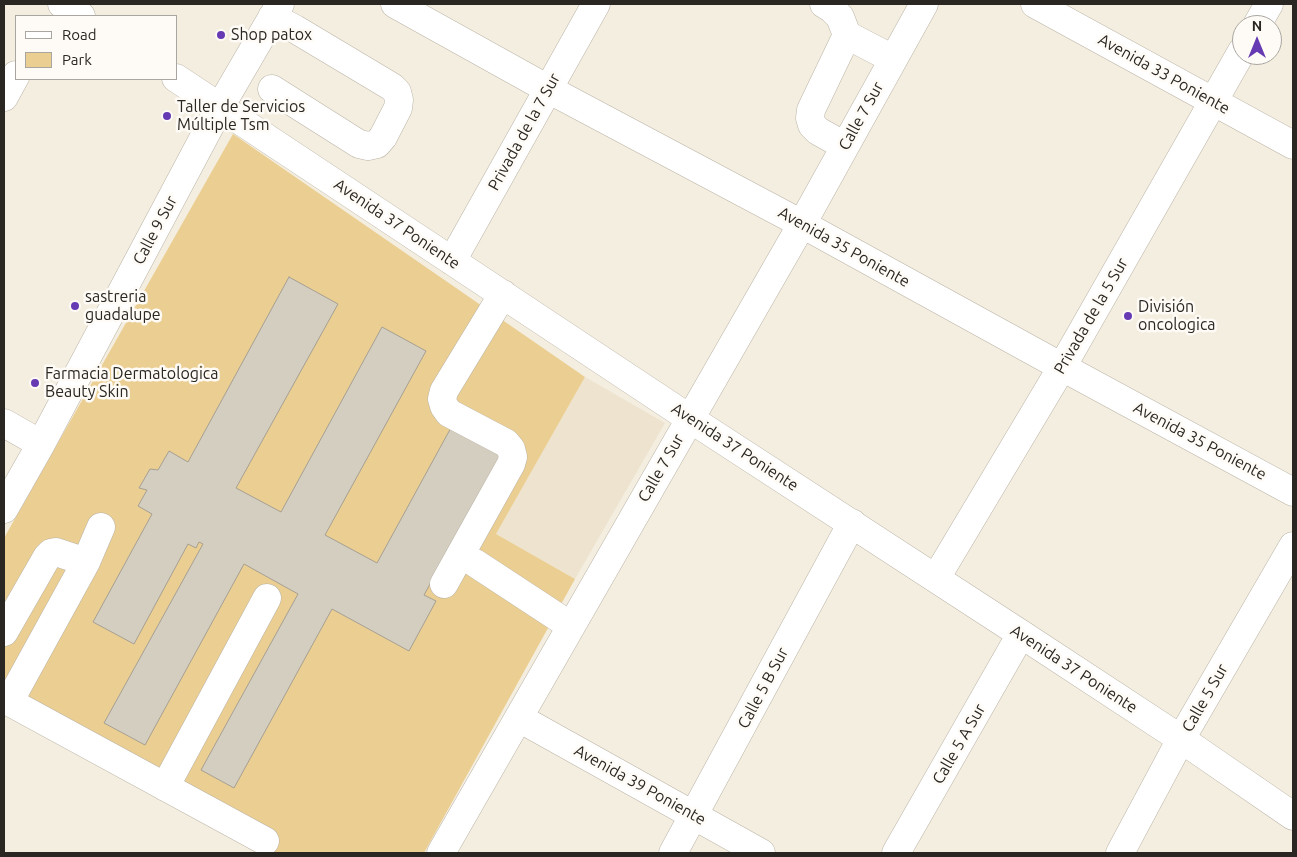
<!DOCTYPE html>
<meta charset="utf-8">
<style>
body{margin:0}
#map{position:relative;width:1297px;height:857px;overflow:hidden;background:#f4eee0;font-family:Ubuntu,sans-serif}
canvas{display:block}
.frame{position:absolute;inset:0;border:5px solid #2a2722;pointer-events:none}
.legend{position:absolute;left:15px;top:15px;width:162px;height:65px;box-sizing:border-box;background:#fefbf6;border:1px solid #a9a6a1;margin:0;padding:6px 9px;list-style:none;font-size:15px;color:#2a2722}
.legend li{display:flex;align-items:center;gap:10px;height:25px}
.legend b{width:25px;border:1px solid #a9a6a1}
.north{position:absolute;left:1232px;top:15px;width:50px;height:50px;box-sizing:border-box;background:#fefbf6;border:1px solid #a9a6a1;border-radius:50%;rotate:0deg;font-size:14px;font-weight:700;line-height:20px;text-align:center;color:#2a2722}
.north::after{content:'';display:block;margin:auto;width:18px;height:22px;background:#663ab2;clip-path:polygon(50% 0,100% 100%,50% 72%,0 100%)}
</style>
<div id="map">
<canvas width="1297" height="857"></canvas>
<div class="frame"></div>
<ul class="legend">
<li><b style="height:6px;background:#fff"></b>Road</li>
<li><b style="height:14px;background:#ebce91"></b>Park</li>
</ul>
<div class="north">N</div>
</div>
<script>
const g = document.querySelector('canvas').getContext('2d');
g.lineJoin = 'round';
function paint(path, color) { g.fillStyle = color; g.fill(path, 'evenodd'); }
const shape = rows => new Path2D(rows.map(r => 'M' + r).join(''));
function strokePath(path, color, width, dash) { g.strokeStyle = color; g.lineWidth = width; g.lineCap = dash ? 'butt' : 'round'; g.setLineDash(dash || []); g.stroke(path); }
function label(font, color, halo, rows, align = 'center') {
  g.font = font + ' Ubuntu,sans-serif'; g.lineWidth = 5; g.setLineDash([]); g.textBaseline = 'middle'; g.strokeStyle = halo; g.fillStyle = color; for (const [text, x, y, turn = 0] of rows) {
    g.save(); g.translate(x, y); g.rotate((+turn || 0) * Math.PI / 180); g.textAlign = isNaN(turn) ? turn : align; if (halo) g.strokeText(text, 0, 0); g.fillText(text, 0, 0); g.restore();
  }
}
paint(shape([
 [585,377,665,423,575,579,496,534]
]), '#ede3ce');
paint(shape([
 [233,134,585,377,496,534,575,579,424,853,274,853,4,701,4,538]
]), '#ebce91');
const building = shape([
 [289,277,338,304,236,488,281,512,382,327,426,351,325,535,377,563,453,424,509,454,492,472,424,595,436,601,409,651,332,609,234,788,201,770,298,594,244,564,145,745,104,723,203,544,199,542,196,548,188,544,134,644,93,622,152,514,138,506,147,490,139,488,150,469,158,470,169,451,188,462,289,277]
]);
paint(building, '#d4cec1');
strokePath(building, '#a6a093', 1);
const minor = shape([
 [62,4,81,16],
 [395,4,548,89,802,224,1062,367,1293,492],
 [824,4,832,9,840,17,847,35],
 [1035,4,1293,145],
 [272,17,295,29,392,87,397,92,399,100,398,108,383,137,377,144,368,146,359,144,272,89],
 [1257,25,1269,4],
 [176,78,689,418,1021,634,1181,739,1293,816],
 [4,97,16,75],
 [845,146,818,131,812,125,810,118,811,110,847,35,893,59],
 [452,261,596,4],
 [4,423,41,444],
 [4,509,41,444,220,107,280,4],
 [475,563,571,626],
 [936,578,1062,367,1242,51],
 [444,584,511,464,513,457,511,449,506,443,449,413,444,406,442,399,444,391,503,294],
 [4,632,47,557,51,553,56,552,86,562],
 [4,699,265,841],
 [9,702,86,562,101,527],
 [519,718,761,853],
 [165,787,267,598],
 [441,853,802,224,924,4],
 [673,853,852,523],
 [896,853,1021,634],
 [1120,853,1181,739,1293,546]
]);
strokePath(minor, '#bab3a6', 29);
strokePath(minor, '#fff', 28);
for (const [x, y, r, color] of [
 [221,35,5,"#663ab2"],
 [167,116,5,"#663ab2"],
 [75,306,5,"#663ab2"],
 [1128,316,5,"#663ab2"],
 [35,383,5,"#663ab2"]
]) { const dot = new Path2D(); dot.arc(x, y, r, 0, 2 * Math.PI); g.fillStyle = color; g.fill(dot); strokePath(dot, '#fefbf6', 2); }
label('16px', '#2a2722', '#fefbf6', [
 ["Shop patox",231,35],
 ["Taller de Servicios",177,107],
 ["Múltiple Tsm",177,125],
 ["sastreria",85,297],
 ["guadalupe",85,315],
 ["División",1138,307],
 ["oncologica",1138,325],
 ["Farmacia Dermatologica",45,374],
 ["Beauty Skin",45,392]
], 'left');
label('16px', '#2a2722', '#fefbf6', [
 ["Avenida 33 Poniente",1164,74,29],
 ["Calle 7 Sur",861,116,-61],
 ["Privada de la 7 Sur",524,132,-61],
 ["Avenida 37 Poniente",397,224,34],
 ["Calle 9 Sur",155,230,-62],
 ["Avenida 35 Poniente",844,247,29],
 ["Privada de la 5 Sur",1091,316,-60],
 ["Avenida 35 Poniente",1200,441,28],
 ["Avenida 37 Poniente",735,447,33],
 ["Calle 7 Sur",661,468,-60],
 ["Avenida 37 Poniente",1074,669,33],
 ["Calle 5 B Sur",763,688,-62],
 ["Calle 5 Sur",1205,698,-60],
 ["Calle 5 A Sur",959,744,-60],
 ["Avenida 39 Poniente",640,785,29]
]);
</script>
